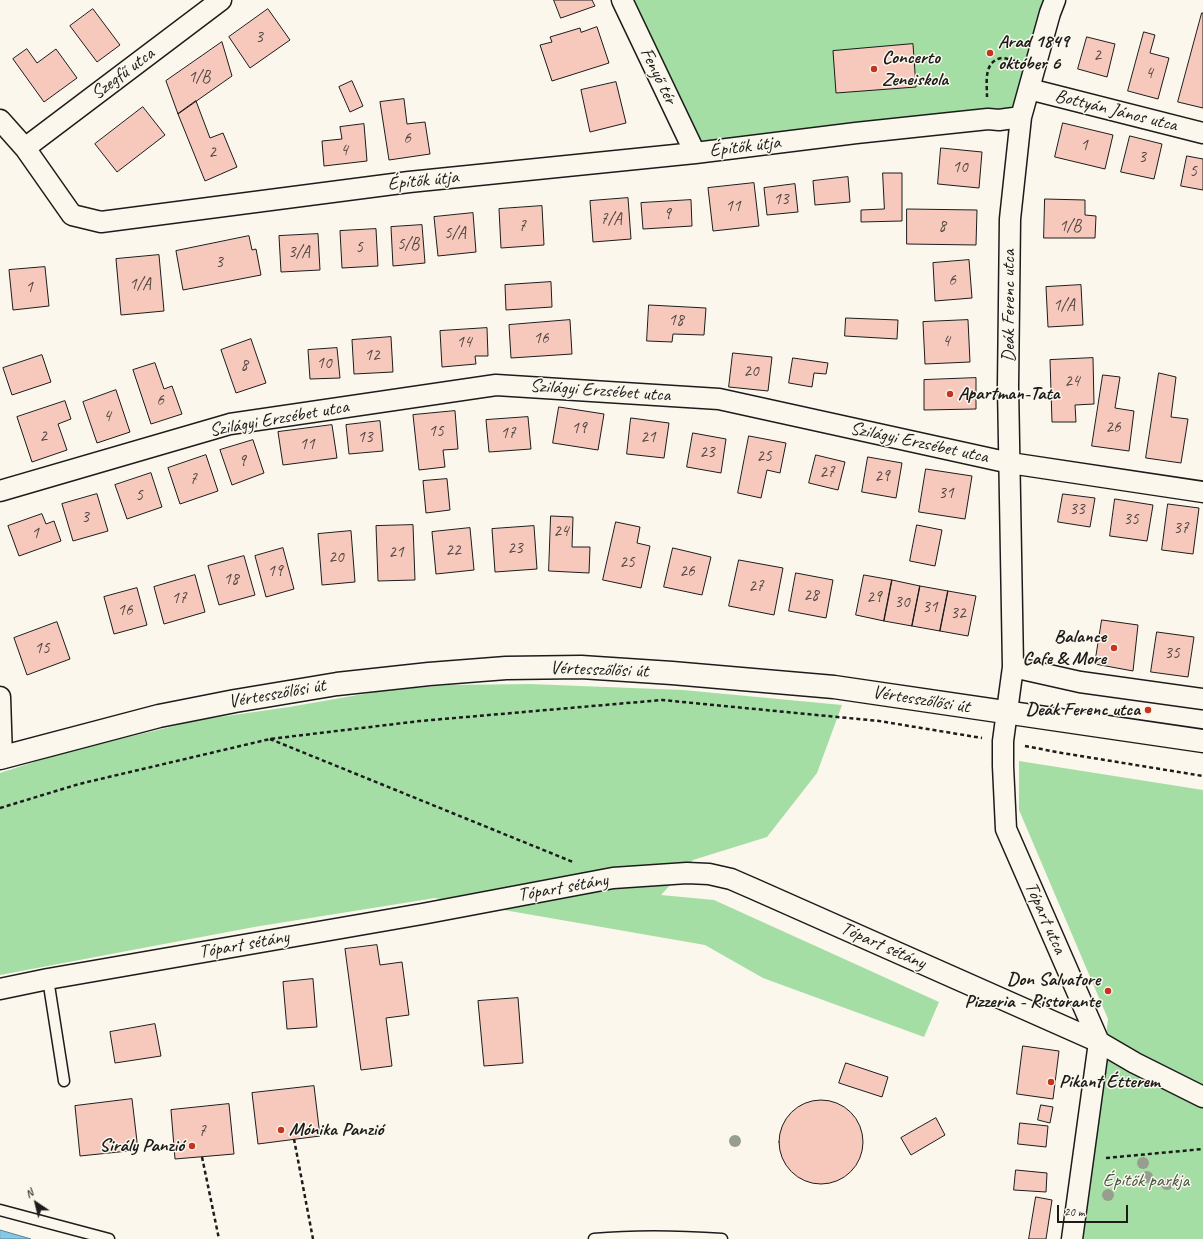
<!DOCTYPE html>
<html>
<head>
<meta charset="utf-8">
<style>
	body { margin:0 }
	#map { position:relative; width:1203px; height:1239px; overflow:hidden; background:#fbf7ec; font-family:Caveat,sans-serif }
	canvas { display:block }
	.north { position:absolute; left:16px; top:1183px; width:40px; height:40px; -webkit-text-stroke:3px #fbf7ec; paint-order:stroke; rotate:325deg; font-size:11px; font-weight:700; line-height:16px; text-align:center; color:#1c1c1c }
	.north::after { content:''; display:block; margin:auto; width:14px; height:18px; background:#1c1c1c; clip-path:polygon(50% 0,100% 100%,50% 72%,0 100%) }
	.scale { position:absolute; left:1057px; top:1205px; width:71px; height:18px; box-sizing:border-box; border:2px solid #1c1c1c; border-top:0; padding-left:5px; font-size:12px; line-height:14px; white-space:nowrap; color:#1c1c1c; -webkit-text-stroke:3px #fbf7ec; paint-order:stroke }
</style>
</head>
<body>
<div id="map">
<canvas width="1203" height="1239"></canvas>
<div class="north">N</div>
<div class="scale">20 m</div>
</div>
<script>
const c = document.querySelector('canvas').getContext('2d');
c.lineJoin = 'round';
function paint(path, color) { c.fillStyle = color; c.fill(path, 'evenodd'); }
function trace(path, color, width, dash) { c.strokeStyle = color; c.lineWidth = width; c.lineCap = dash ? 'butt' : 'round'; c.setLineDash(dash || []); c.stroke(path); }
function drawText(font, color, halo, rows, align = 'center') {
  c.font = font + ' Caveat,sans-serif'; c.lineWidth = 3; c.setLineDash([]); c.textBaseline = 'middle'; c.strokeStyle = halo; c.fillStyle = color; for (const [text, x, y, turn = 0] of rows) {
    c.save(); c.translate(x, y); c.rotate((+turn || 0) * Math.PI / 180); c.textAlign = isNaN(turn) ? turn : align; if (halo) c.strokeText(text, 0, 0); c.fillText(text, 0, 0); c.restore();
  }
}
const green = new Path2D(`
	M622,0H1055L1021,117L695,153Z
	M530,684L683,690L842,705L817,773L767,837L693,860L661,895L714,900L939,1002L924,1037L763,978L705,945L435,898L254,927L0,975V773L62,753L199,720L289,707L381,691L449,685Z
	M1019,761L1203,790V1239H1083L1108,1019L1019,810Z`);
const water = new Path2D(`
	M0,1230L31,1239H0Z`);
const building = new Path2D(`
	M554,0H592L595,6L561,18Z
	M93,9L120,45L97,62L70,26Z
	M268,9L290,40L250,68L229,37Z
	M1202,13H1203V108L1178,102Z
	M597,27L609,63L552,81L540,45L552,42L550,37L580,28L581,32Z
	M1144,32L1155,35L1150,53L1169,58L1158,99L1128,91Z
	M1087,37L1115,44L1107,77L1078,69Z
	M222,42L232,76L178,114L166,81Z
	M913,44L916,87L836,93L833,51Z
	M27,49L37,63L56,49L77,78L44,102L13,59Z
	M352,81L363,106L350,112L339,87Z
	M616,82L626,123L590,132L581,90Z
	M404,99L407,124L425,122L430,154L389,160L380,102Z
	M196,101L210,138L223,133L237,167L205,181L178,114Z
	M143,107L165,135L117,172L95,144Z
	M1063,123L1113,135L1105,169L1055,157Z
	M364,124L367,161L324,166L322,141L342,139L340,127Z
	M1130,136L1162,144L1154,179L1121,172Z
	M941,148L982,152L979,188L938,184Z
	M1187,156L1203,159V190L1181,186Z
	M883,173H902V221L861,222V210L884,209Z
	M848,177L850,202L815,205L813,181Z
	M754,183L759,226L713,231L708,188Z
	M795,184L798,212L767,215L764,188Z
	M628,198L631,239L593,242L590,201Z
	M1045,199L1085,200V215L1096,216L1095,238H1044Z
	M691,200L692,226L643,229L641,203Z
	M542,206L544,245L501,248L499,209Z
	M907,209L977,210L976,245L907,244Z
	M473,213L476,252L438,256L434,217Z
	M422,225L425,263L393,266L391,227Z
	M376,229L378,266L342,268L340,231Z
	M318,234L320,270L281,272L279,236Z
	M249,236L252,250L256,249L261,275L183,290L176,251Z
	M159,255L164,311L121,315L116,259Z
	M969,260L972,298L935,301L933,263Z
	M45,267L49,306L13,310L9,270Z
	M551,282L552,307L506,310L505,285Z
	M1081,285L1083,325L1048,327L1046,287Z
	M649,305L706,308L704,335L673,334L672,342L647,341Z
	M846,318L898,320L897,339L845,336Z
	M570,320L572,354L511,358L509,325Z
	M968,320L970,362L925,364L923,322Z
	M487,328L488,356H475L476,364L442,367L440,331Z
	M391,337L393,372L354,374L352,340Z
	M251,339L266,383L236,393L221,350Z
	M337,348L340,378L310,379L308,350Z
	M733,353L772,357L768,391L729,387Z
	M42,355L51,382L12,395L3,368Z
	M793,358L828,363L826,374L814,373L812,387L789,383Z
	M1093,358L1094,404L1075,405L1076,422H1052L1050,360Z
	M155,363L164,389L172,386L182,414L151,424L133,370Z
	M1159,373L1176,377L1171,417L1188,419L1181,463L1146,458Z
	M1103,375L1120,377L1115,408L1134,411L1129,451L1092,446Z
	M976,378V409L924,410V380Z
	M116,390L130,432L97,443L83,402Z
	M65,401L71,419L58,424L67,450L32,462L17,417Z
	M559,407L604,414L598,450L553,443Z
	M455,411L458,449L443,450L445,467L419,470L413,415Z
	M528,417L531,449L489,452L486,420Z
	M631,418L669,423L664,458L627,454Z
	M380,421L383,451L349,454L346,425Z
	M332,425L337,458L283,465L278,432Z
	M693,433L726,439L721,473L687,467Z
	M749,436L786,443L780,473L767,470L761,498L738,493Z
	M253,440L264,473L232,485L220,450Z
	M206,455L218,491L180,504L168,468Z
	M816,455L845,462L838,490L809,483Z
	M868,457L902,463L896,498L862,492Z
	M926,469L972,476L965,519L919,512Z
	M151,473L162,507L127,519L115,485Z
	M447,479L450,510L426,513L423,481Z
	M97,494L108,531L73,541L62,504Z
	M1063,494L1095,498L1090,527L1058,522Z
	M1115,499L1153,505L1147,541L1110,536Z
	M1168,504L1199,508L1193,554L1162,550Z
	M42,514L46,524L54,521L61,541L19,556L8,526Z
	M551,516L573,517L572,547H590L589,573L549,571Z
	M616,522L640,527L637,543L650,546L641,588L603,580Z
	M413,525L415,580L378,581L376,526Z
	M917,525L942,530L935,566L910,561Z
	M534,526L537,569L495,572L492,529Z
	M470,528L474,570L436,574L432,532Z
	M351,531L355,582L322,585L318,534Z
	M283,548L294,589L266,597L255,556Z
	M673,548L711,557L702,595L664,587Z
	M244,556L255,595L219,605L208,566Z
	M739,560L783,568L774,615L729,606Z
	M796,573L833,580L826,618L789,611Z
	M195,575L205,612L164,624L154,587Z
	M864,575L892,580L884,621L856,615Z
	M892,580L920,586L912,626L884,621Z
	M920,586L948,591L940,631L912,626Z
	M137,588L147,625L114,634L104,597Z
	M948,591L976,596L968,636L940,631Z
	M1102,620L1138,625L1133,671L1095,664Z
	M57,622L70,659L27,675L14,638Z
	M1157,632L1194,637L1188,677L1151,672Z
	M377,945L380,965L402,962L409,1015L386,1018L392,1066L361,1070L345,949Z
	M313,979L317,1027L287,1029L283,982Z
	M518,998L523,1063L484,1066L478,1001Z
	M155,1024L161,1056L115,1063L110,1032Z
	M1023,1046L1059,1051L1053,1099L1017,1094Z
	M846,1063L888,1077L882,1097L839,1083Z
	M314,1086L320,1136L258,1144L252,1093Z
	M132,1099L138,1150L80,1156L75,1106Z
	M779 1142a42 42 0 1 1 84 0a42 42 0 1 1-84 0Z
	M229,1104L234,1154L175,1159L171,1110Z
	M1041,1105L1053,1107L1050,1123L1038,1120Z
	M936,1118L945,1135L911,1155L901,1138Z
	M1020,1123L1048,1126L1046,1147L1018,1144Z
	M1016,1170L1047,1173L1046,1192L1014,1190Z
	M1036,1197L1052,1200L1046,1239H1029Z`);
const path = new Path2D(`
	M987,97C987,83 983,61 1002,58C1006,58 1011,60 1015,61
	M270,739L573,862
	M1025,746L1062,753L1203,776
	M0,808L79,784L270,739L420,721L662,700L879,721L982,738
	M294,1139L313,1239
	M202,1157L219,1239
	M1106,1158L1203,1149`);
const lane = new Path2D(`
	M48,979L64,1081
	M0,1210L109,1239
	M594,1239C637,1235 679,1236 722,1239`);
const street = new Path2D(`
	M622,0L695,153
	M1055,0L1050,13L1021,117L1010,219L1008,386L1013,667L1003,741V766L1006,829L1099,1042L1072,1239
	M1029,89L1203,133
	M0,120L25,148L72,215L101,222L409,182L695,153L856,133L988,119L999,120L1021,117
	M25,148L221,0
	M0,491L230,424L496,385L719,399L1010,463L1203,492
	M1013,667L1080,682L1203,699
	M0,697L2,758
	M0,989L48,979L422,914L613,878L687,873L709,874L731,879L754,889L1099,1042L1135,1063L1203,1097`);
const primary = new Path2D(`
	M0,758L159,716L235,701L337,684L429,674L506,668L581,667L672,673L834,687L1203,741`);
const trees = [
	[735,1141],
	[1143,1163],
	[1147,1177],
	[1167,1184],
	[1108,1195]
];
const markers = [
	[990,53,4,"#c8321e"],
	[874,69,4,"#c8321e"],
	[950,394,4,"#c8321e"],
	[1114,648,4,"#c8321e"],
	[1148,710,4,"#c8321e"],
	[1108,991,4,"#c8321e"],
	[1051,1082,4,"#c8321e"],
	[281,1130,4,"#c8321e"],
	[192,1146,4,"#c8321e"]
];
const numberNames = [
	["3",259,38],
	["2",1097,56],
	["4",1149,74],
	["1/B",199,78],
	["6",407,139],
	["1",1084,146],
	["4",344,151],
	["2",212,153],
	["3",1142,158],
	["10",960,168],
	["5",1193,172],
	["13",781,200],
	["11",733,207],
	["9",667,215],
	["7/A",611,220],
	["7",522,227],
	["8",942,227],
	["1/B",1070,227],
	["5/A",455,234],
	["5/B",408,245],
	["5",359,248],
	["3/A",299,253],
	["3",219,263],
	["6",952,281],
	["1/A",140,285],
	["1",29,288],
	["1/A",1064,306],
	["18",676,321],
	["16",541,339],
	["4",946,342],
	["14",464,343],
	["12",372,356],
	["10",324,364],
	["8",244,366],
	["20",751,372],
	["24",1072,382],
	["6",160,401],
	["4",107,417],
	["26",1113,428],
	["19",579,429],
	["15",436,432],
	["17",508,434],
	["2",43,437],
	["13",365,438],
	["21",648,438],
	["11",307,445],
	["23",707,453],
	["25",764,457],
	["9",242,462],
	["27",827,473],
	["29",882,477],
	["7",193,480],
	["31",946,494],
	["5",139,496],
	["33",1077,510],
	["3",85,518],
	["35",1131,520],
	["37",1181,529],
	["24",561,532],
	["1",35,534],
	["23",515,549],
	["22",453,551],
	["21",396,553],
	["20",336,558],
	["25",627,563],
	["19",275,572],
	["26",687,572],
	["18",231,580],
	["27",756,587],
	["28",811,596],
	["29",874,598],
	["17",179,599],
	["30",902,603],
	["31",930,608],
	["16",125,611],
	["32",958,614],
	["15",42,649],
	["35",1172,654],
	["7",202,1132]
];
const poiNames = [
	["Arad 1849",998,42],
	["október 6",998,64],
	["Concerto",882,58],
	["Zeneiskola",882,80],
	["Apartman-Tata",958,394],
	["Balance",1106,637,"right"],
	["Cafe & More",1106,659,"right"],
	["Deák Ferenc utca",1140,710,"right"],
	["Don Salvatore",1100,980,"right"],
	["Pizzeria - Ristorante",1100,1002,"right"],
	["Pikant Étterem",1059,1082],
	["Mónika Panzió",289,1130],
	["Sirály Panzió",184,1146,"right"]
];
const streetNames = [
	["Szegfű utca",123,74,-37],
	["Fenyő tér",658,76,64],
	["Bottyán János utca",1116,111,14],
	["Építők útja",745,147,-7],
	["Építők útja",423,181,-6],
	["Deák Ferenc utca",1009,306,-90],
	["Szilágyi Erzsébet utca",600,391,4],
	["Szilágyi Erzsébet utca",279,419,-10],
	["Szilágyi Erzsébet utca",919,443,12],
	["Vértesszőlősi út",599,670,2],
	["Vértesszőlősi út",277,694,-10],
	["Vértesszőlősi út",921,700,9],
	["Tópart sétány",563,888,-10],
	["Tópart utca",1045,918,66],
	["Tópart sétány",244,945,-10],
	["Tópart sétány",883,946,24]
];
const parkNames = [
	["Építők parkja",1146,1181]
];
paint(green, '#a4dea4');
paint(water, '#85c7e6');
trace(water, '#5b8395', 1);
paint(building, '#f7c9bc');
trace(building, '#1c1c1c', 1);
trace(lane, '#1c1c1c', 13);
trace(street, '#1c1c1c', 23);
trace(primary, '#1c1c1c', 25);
trace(path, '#1c1c1c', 2.5, [4, 3]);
trace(lane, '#fbf7ec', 10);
trace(street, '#fbf7ec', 20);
trace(primary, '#fbf7ec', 22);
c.fillStyle = '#979e90';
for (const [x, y] of trees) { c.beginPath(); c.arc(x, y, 6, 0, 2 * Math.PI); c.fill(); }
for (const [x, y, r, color] of markers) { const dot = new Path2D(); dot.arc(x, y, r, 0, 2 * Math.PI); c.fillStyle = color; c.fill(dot); trace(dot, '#fbf7ec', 1.5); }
drawText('17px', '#534744', null, numberNames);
drawText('bold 19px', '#1c1c1c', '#fbf7ec', poiNames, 'left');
drawText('19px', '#1c1c1c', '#fbf7ec', streetNames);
drawText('19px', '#455645', '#fbf7ec', parkNames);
</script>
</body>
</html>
